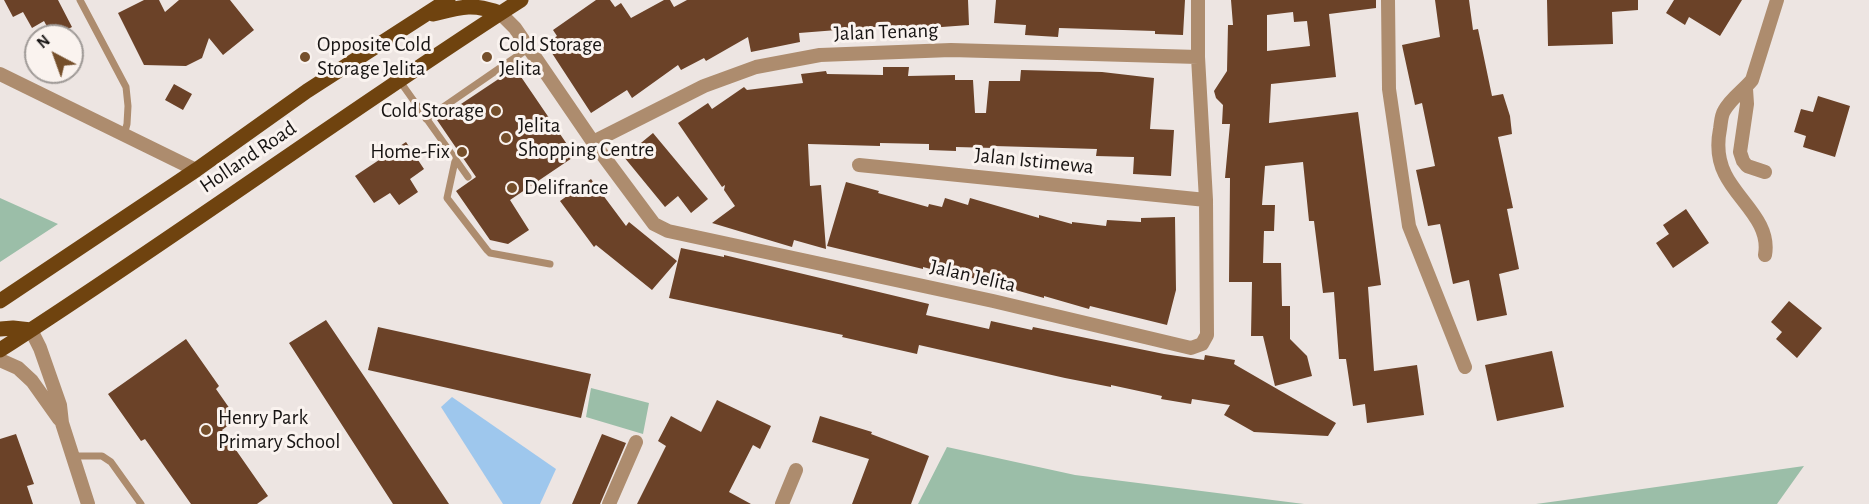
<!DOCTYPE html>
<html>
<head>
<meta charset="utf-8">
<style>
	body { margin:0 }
	#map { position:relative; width:1869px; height:504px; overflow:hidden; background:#ede5e2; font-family:"Alegreya Sans",sans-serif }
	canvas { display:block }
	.north { position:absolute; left:24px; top:24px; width:60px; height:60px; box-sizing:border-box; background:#faf3ef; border:2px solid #9f9a97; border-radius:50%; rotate:319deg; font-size:16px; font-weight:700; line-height:24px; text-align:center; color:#171413 }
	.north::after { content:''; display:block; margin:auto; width:21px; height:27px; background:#754f2b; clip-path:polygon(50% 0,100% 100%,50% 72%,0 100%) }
</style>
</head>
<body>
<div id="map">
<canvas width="1869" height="504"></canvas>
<div class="north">N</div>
</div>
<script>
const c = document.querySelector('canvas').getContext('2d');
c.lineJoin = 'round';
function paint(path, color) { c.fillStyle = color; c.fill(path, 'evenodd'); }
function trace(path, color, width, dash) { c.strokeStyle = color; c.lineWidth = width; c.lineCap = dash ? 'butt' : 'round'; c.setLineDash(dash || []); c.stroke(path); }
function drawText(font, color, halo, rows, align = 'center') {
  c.font = font + ' "Alegreya Sans",sans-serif'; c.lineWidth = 6; c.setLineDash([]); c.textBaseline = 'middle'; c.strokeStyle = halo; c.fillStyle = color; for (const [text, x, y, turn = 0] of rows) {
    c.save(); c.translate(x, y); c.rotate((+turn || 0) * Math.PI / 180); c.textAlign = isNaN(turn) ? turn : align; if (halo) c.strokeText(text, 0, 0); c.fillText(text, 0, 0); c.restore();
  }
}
const green = new Path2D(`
	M0,198L58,224L0,262Z
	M591,388L649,403L643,434L586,417Z
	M947,447L1075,475L1304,504H918Z
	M1804,466L1777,504H1536L1565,500Z`);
const water = new Path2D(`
	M452,397L556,469L540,504H503L441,407Z`);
const building = new Path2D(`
	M4,0H58L72,27L54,36H52L44,21L32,28L23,12L13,17Z
	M144,0H159L165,12L179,0H230L254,30L223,55L209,38L202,58L186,66L144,65L118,13Z
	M596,0H610L615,7L621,3L631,18L664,0H670L674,7L687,0H968L969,25L901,30V25L799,33L800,42L751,52L748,37L706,61L704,58L681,70L678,65L632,98L627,90L591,113L546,44L557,36L553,30Z
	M996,0H1185L1183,35L1155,34V31L1059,28L1058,37L1025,35L1026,25L994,23Z
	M1231,0H1376V8L1329,14L1336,77L1271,84L1269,123L1358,112L1381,285L1368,287L1374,371L1417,365L1424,415L1367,423L1365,404L1353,406L1346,359H1339L1334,292L1323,293L1314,221H1309L1303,162L1265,166L1262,205H1275L1274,231H1264L1263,263H1281L1282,306H1290V339L1307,356L1312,376L1275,386L1263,336H1251L1252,282H1229L1230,178H1225L1230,124H1222L1223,105L1216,98L1214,91L1227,71L1228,25H1233ZM1293,12L1294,22L1307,21L1310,46L1267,51V15Z
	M1435,0H1469L1473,30L1478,29L1492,96L1503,94L1510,116L1512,134L1498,137L1513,208L1507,209L1519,269L1499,274L1507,315L1477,321L1469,280L1453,284L1440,224L1428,226L1416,170L1435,166L1422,103L1415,105L1402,45L1440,37Z
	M1547,0H1638V10L1612,12L1613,44L1548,46Z
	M1674,0H1742L1720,36L1689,17L1685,25L1666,13Z
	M883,67H909L908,76L955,75V80H973L975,113H986L989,81H1020L1021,70L1102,72L1154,78L1150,129L1174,130L1171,176L1133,174L1134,157L1096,156L1097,149L994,146V148L956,147V151L929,150V144L880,143V146L808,144L810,186L821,185L826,249L794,240L792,247L712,223L735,206L724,190L725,185L722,187L678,123L708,103L712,109L744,87L747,90L803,83L801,74L826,71L827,74L883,75Z
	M515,68L575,156L510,200L529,230L508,244L490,240L456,191L476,177L437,120Z
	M174,84L192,94L183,110L165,100Z
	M1818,96L1850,106L1835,157L1803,147L1806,136L1794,132L1801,109L1813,112Z
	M653,133L708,199L691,213L678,196L665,207L624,157Z
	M406,142L424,169L410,179L418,192L399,205L390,193L374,203L355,176Z
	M591,179L626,226L629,222L677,261L652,290L596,245L594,247L560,201Z
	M846,182L879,191L878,193L928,207L929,204L942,207L945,198L968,205L970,198L1039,218V215L1072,224V222L1106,226L1107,220L1141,222V218L1175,217L1176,290L1167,325L1090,306L1089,309L1044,296V298L947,271L946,273L923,267V269L827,246Z
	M1686,209L1709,243L1673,268L1656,243L1669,234L1663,225Z
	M681,248L724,257V255L929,304L926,315L989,329L991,321L1032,330L1033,327L1164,354L1204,360L1205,355L1235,360L1234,364L1336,423L1328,436L1254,432L1224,415L1230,405L1192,399L1191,404L1161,399L1162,396L1111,385V387L1065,378L919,345L917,354L842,337L843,335L669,298Z
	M1789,301L1822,328L1797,358L1776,339L1782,332L1771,322Z
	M326,320L374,391L449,504H393L289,343Z
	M378,327L591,374L581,418L368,370Z
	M186,339L219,386L216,389L237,419L222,430L268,496L257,504H191L145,439L141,441L108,394Z
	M1552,351L1564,407L1497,421L1485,365Z
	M717,400L771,426L760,449L753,445L729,492L751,504H637L666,446L658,441L671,416L701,432Z
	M820,416L872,432L871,434L929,456L911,504H852L869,459L812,442Z
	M16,434L34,484L27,486L33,504H0V439Z
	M602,434L626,443L600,504H572Z`);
const service = new Path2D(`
	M80,0L126,87L128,106L127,124L124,135
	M399,80L468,177
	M426,119L529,48
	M455,161L447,198L487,250L490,253L550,264
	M73,456H102L111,462L141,504`);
const minor = new Path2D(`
	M1388,0L1389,89L1409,226L1465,367
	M500,13L515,28L593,142L654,224L668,231L993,301L1191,348L1202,344L1207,335L1206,200L1198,57V0
	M0,74L196,170
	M1746,89L1747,104L1740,152L1743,161L1747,166L1765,172
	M593,142L704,86L756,67L820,55L951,50L1198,57
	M859,165L1206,200
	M1765,255C1771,222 1738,201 1725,174C1718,160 1717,144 1720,129C1721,123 1721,116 1724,111C1731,98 1743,91 1752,80L1777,0
	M31,330L40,348L60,405L62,423L88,504
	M0,360L18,368L32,381L59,419
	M609,504L636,442
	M782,504L796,470`);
const primary = new Path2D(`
	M433,14C461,7 472,3 500,13
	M0,301L196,170L307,91L448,0
	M0,329L13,328L31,330
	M0,350C176,237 345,113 521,0`);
const markers = [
	[305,57,6,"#754f2b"],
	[487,57,6,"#754f2b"],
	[496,111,6,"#754f2b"],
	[506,138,6,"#754f2b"],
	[462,152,6,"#754f2b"],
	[512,188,6,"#754f2b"],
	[206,430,6,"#754f2b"]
];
const streetNames = [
	["Jalan Tenang",886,32,-2],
	["Holland Road",248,157,-34],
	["Jalan Istimewa",1034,161,6],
	["Jalan Jelita",973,276,13]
];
const poiNames = [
	["Opposite Cold",317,45],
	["Storage Jelita",317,69],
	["Cold Storage",499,45],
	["Jelita",499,69],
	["Cold Storage",484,111,"right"],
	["Jelita",518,126],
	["Shopping Centre",518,150],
	["Home-Fix",450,152,"right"],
	["Delifrance",524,188],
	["Henry Park",218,418],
	["Primary School",218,442]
];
paint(green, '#9bbea8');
paint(water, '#9ec7ed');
paint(building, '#6b4228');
trace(service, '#ad8c6e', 7);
trace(minor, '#ad8c6e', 14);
trace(primary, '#6f430f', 15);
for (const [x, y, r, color] of markers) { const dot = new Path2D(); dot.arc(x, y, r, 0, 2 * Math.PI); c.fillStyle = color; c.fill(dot); trace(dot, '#faf3ef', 2); }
drawText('21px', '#171413', '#faf3ef', streetNames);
drawText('21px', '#171413', '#faf3ef', poiNames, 'left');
</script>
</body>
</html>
